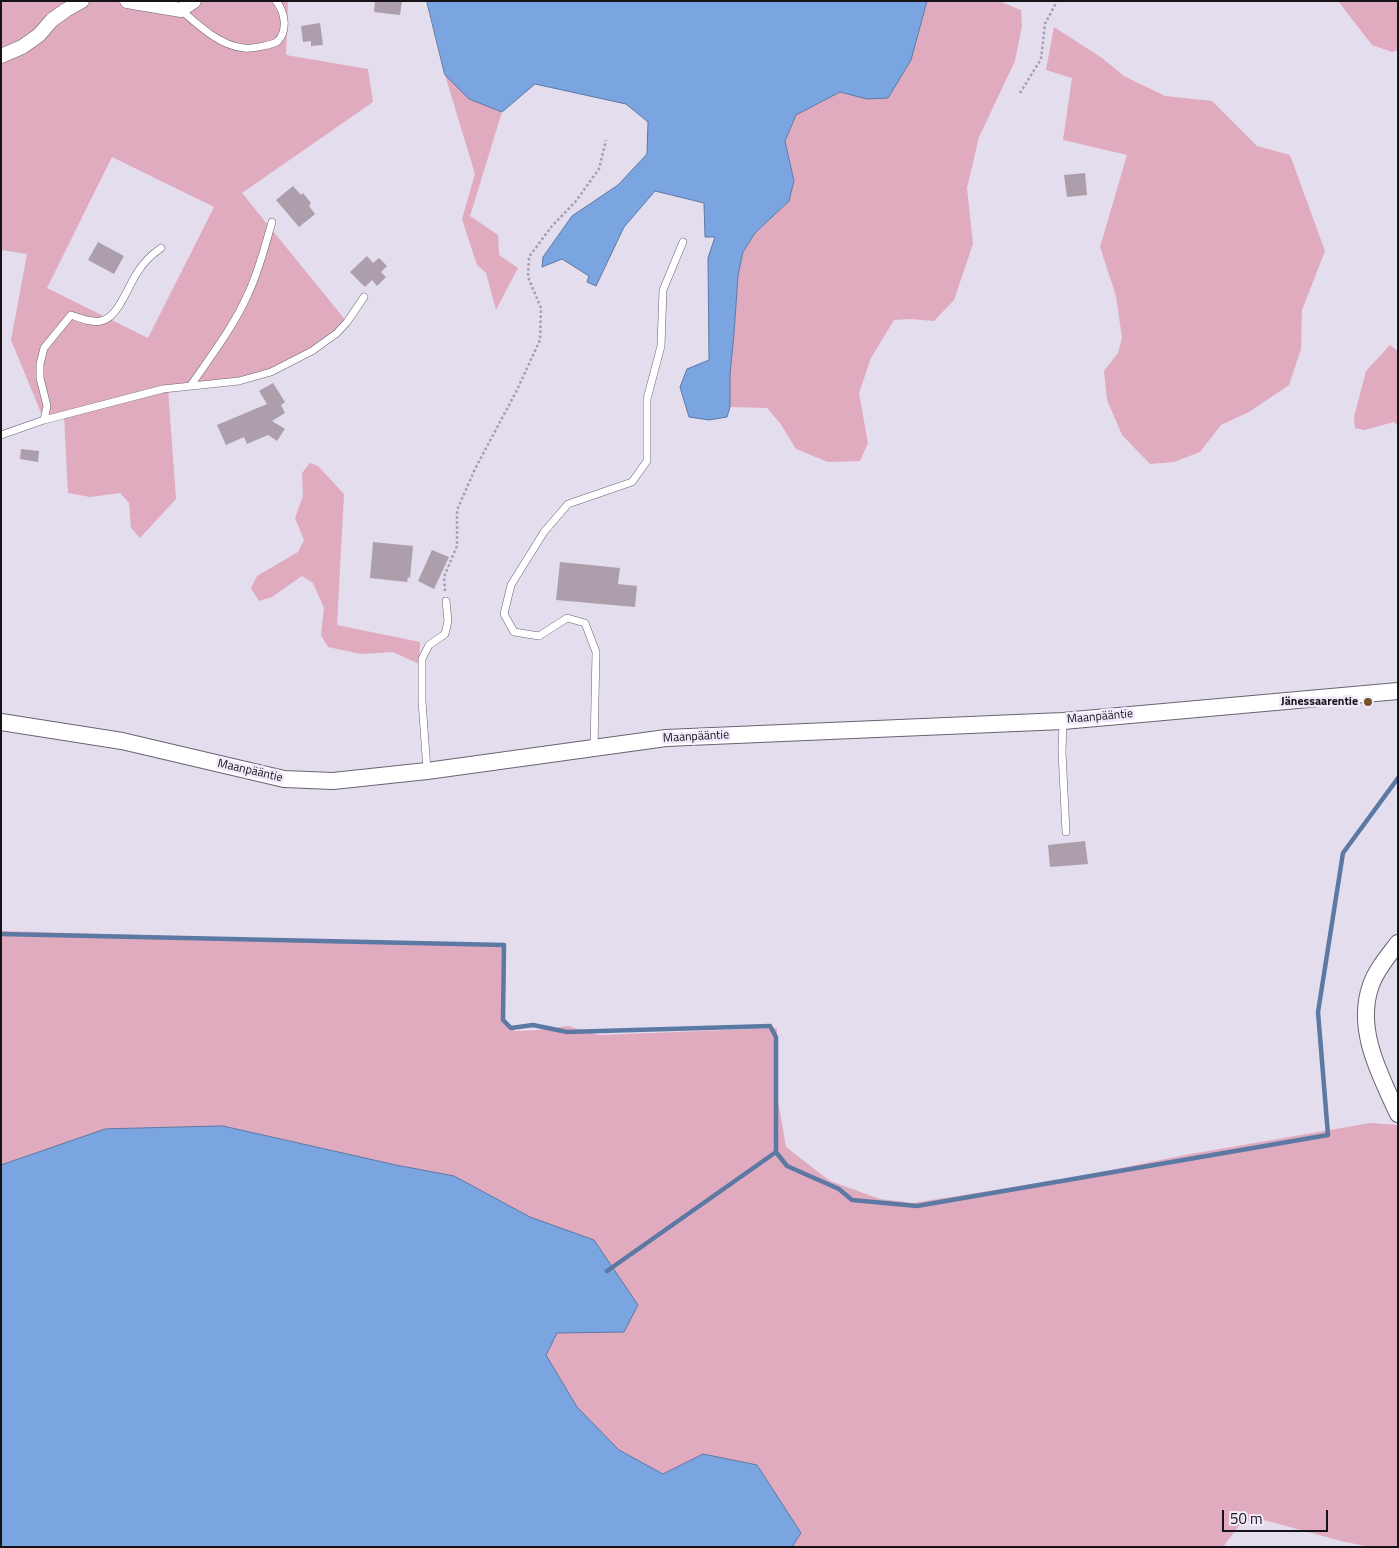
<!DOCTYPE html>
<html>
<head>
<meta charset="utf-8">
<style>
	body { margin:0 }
	#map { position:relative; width:1399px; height:1548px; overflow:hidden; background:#e4ddee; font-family:"Titillium Web",sans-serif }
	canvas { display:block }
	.frame { position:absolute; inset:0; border:2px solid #151218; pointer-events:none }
	.scale { position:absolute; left:1222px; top:1510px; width:106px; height:22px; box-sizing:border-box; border:2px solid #151218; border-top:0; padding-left:6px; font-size:15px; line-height:18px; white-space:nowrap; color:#151218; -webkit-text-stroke:4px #f2eafb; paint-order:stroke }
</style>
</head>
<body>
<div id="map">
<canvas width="1399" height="1548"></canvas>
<div class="frame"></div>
<div class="scale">50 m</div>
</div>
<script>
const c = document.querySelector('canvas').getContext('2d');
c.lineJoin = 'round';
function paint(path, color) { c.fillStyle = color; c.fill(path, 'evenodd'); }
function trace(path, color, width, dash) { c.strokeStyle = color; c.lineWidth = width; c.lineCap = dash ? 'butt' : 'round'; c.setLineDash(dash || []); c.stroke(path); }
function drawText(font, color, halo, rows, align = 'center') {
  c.font = font + ' "Titillium Web",sans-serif'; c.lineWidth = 5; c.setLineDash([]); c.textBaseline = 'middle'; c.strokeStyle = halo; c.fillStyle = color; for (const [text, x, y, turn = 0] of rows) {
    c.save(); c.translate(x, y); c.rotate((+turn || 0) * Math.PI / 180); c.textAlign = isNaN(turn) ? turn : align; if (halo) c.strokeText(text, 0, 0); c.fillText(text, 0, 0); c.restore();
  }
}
const green = new Path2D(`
	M1,1H288L286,55L368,69L373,102L242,193L347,322L337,333L271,372L239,381L168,389L176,499L140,538L131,528L129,503L120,493L90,497L68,493L64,415L44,420L11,340L27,254L1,250ZM112,157L214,207L148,338L47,288Z
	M927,1H999L1021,10L1022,26L1015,61L979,137L967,188L973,244L954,300L934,321L910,319L894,320L871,358L859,393L868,443L860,461L828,462L796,449L780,423L767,408L730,407V374L734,334L738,276L743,252L755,233L789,201L794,181L785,141L796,115L840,92L867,99L911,60Z
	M1338,1H1398V50L1392,52L1372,45Z
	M1054,27L1102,58L1124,76L1165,96L1212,101L1257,146L1290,155L1325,251L1302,310L1301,349L1289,385L1249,412L1221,425L1200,452L1174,462L1150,464L1122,435L1107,400L1104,371L1118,353L1122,338L1116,296L1100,247L1127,155L1063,140L1072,78L1046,70Z
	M445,75L469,99L502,112L470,216L498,235L499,255L518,268L496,310L486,273L477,265L462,219L475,174Z
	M1390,345L1398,351V426L1394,422L1364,430L1355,428L1354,417L1366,371Z
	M310,463L318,466L344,494L337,625L420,642L419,664L393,652L361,654L328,647L321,635L324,608L313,583L302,576L272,597L259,601L251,588L257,576L298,552L304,540L295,518L303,496L302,473Z
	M1,931L504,945L503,1020L515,1031L538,1030L568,1026L599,1035L777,1028V1095L786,1147L830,1181L880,1199L913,1203L1076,1177L1185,1155L1370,1123L1398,1125V1547H1370L1341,1541L1260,1519L1242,1522L1223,1547H757L688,1505L1,1277Z`);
const water = new Path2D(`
	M427,1H927L911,60L888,98L867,99L840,92L796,115L785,141L794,181L789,201L755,233L743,252L738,276L734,334L730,374V407L727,417L709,420L689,417L680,387L687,369L709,360L708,258L715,237H705L704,203L655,191L624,227L596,286L587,282L589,276L562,259L542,267L543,257L572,216L618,185L647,154L648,122L626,104L535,84L502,112L469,99L445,75Z
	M223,1126L396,1165L454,1176L530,1217L594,1240L638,1305L624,1332L557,1333L546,1355L577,1407L619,1450L663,1474L703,1454L757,1465L801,1533L792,1547H1V1165L105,1129Z`);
const stream = new Path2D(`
	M1,934L504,945L503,1020L511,1028L533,1025L567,1032L770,1026L776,1037V1152L787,1166L839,1189L852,1200L917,1206L1328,1135L1318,1012L1343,853L1398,778
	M607,1271L776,1152`);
const building = new Path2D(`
	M375,1H402L400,15L374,12Z
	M320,23L323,45L311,46V41L303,42L301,26Z
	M1085,173L1087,195L1067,197L1064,175Z
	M293,186L301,195L303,193L311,203L309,206L315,214L299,227L276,200Z
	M98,242L124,256L114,274L88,260Z
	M367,256L373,263L379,258L387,266L381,272L386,277L377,286L372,280L365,287L350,272Z
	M273,383L285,402L281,405L285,413L272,421L285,429L277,441L268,435L247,444L244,437L226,445L217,425L267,404L259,391Z
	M21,449L39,451L38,462L20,459Z
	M373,542L413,546L410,578L408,577L407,582L370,578Z
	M432,550L449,557L434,589L418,581Z
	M560,562L620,568L618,584L637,586L635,607L556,600Z
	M1085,841L1088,864L1050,867L1048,845Z`);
const path = new Path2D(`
	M1020,93L1041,59L1045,24L1057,1
	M445,591L444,577L457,546V510L475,469L517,390L540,340L541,308L528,277L529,257L552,226L576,201L599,169L606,140`);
const service = new Path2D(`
	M181,10C198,25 220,46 244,48C251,49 273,45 278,41C288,30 285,12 276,1
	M191,385C211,356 234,326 248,294C259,271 265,246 272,222
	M44,420L47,406L40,378V364L44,348L71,315C80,318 91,323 101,321C118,318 128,286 137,273C143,263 151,255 161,248
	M1,435L44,420L163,389L239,381L271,372L312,351L337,333L347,322L364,297
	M1063,721L1062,752L1066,832
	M594,748L596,652L585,623L567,618L539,636L514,632L504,614L511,585L544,532L568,504L632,482L647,461V399L661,346L663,290L683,242
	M427,770L422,701V659L429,645L445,634L448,621L446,601`);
const minor = new Path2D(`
	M127,1L181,10L194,1
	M1,56L22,47L39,35L52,20L66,10L82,1`);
const tertiary = new Path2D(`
	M1,722L122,741L284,779L333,781L427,771L666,738L1063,721L1398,691
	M1398,943C1388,956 1376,970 1371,985C1355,1029 1380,1075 1398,1114`);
const markers = [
	[1368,702,5,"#77532c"]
];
const poiNames = [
	["Jänessaarentie",1358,702]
];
const streetNames = [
	["Maanpääntie",1100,717,-5],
	["Maanpääntie",696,737,-3],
	["Maanpääntie",250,771,13]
];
paint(green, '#e0abbf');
paint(water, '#7aa5e0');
trace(water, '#5c79a4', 1);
trace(stream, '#5c79a4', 4.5);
paint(building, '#ac9eaa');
trace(service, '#696372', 8);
trace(minor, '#696372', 15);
trace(tertiary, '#696372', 18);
trace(path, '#a49eac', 2.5, [2.5, 2.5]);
trace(service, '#fff', 7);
trace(minor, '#fff', 14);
trace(tertiary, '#fff', 16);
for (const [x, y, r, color] of markers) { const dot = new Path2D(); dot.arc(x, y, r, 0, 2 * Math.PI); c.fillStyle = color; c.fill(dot); trace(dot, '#f2eafb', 2); }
drawText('bold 12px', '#151218', '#f2eafb', poiNames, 'right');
drawText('12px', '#151218', '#f2eafb', streetNames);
</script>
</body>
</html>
